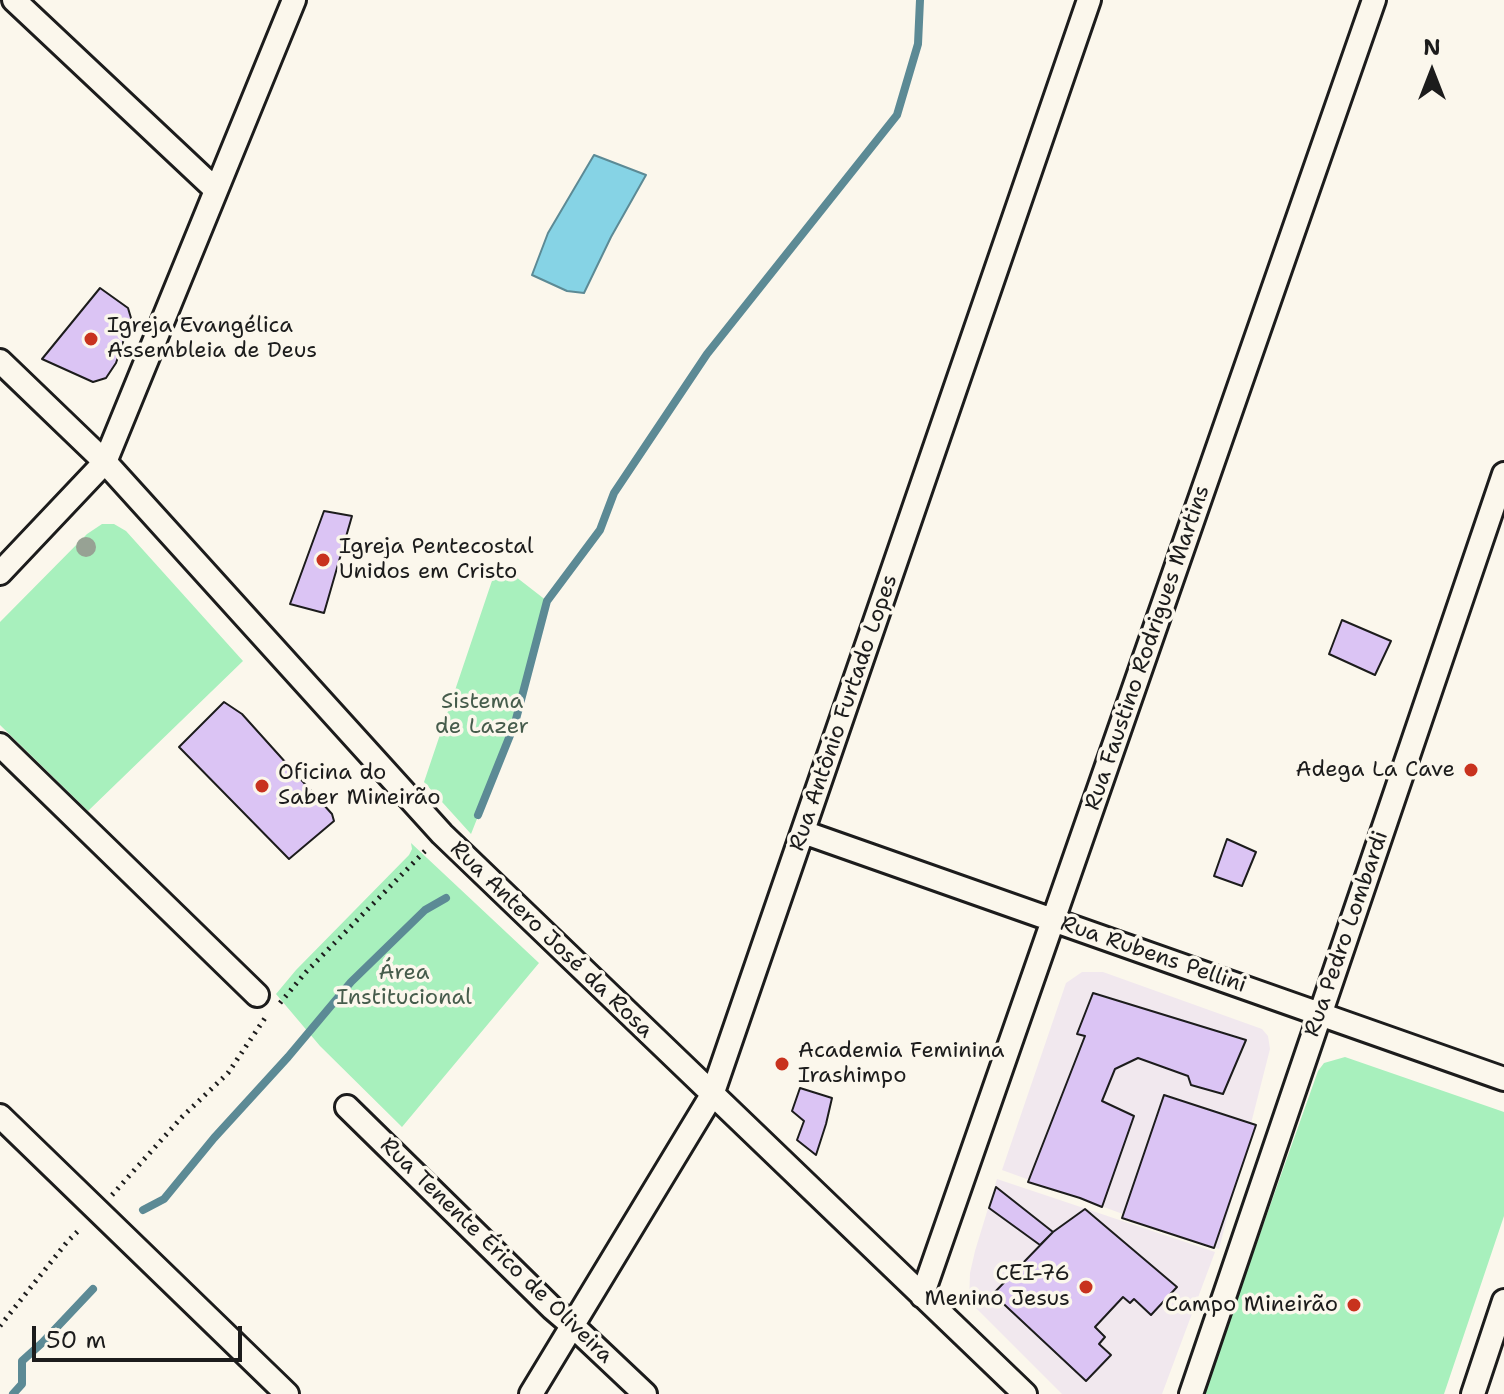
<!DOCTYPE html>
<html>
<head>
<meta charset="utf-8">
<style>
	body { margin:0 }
	#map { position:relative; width:1504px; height:1394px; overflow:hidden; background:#fbf7ec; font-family:"Shantell Sans",sans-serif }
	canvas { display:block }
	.north { position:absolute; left:1392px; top:32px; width:80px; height:80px; -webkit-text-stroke:6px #fbf7ec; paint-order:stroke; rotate:0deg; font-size:22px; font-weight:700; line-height:32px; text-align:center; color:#1c1c1c }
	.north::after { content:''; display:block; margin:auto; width:28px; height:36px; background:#1c1c1c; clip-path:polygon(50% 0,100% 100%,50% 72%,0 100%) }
	.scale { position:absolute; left:32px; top:1326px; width:210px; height:36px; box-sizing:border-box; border:4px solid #1c1c1c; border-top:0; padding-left:10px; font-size:24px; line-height:28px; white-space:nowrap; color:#1c1c1c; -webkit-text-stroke:6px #fbf7ec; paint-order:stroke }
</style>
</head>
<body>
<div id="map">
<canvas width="1504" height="1394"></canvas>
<div class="north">N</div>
<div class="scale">50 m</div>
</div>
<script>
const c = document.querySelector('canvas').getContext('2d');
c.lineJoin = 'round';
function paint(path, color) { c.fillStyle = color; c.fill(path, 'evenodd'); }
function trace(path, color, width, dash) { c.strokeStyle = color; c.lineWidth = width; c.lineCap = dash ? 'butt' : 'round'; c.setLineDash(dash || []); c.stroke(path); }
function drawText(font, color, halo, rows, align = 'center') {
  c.font = font + ' "Shantell Sans",sans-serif'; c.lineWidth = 7; c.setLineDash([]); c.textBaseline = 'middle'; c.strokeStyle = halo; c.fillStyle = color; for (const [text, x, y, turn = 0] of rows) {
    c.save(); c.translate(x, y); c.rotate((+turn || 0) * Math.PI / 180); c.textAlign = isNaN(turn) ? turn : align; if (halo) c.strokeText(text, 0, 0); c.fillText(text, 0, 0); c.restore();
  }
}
const built = new Path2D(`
	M1082,972H1103L1262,1029L1268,1036L1270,1049L1219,1249L1002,1170L1066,983Z
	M997,1179L1215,1252L1162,1394H1062L969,1301L970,1273L975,1251Z`);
const green = new Path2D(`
	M102,524H114L126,531L243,661L88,811L0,725V622L87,534Z
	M498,563L547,601L515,723L471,834L424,782Z
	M411,843L539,963L402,1127L320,1046L276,994L296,970L409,855L412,849Z
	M1345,1057L1504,1112V1216L1444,1394H1203L1318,1071L1324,1063Z`);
const water = new Path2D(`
	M594,155L646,175L611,237L584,293L567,291L532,275L548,233Z`);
const stream = new Path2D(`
	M478,815L515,723L547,601L600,530L614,493L707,354L897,115L918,44L920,0
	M143,1210L164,1199L214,1138L288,1057L351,982L425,910L446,898
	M13,1394L22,1384V1361L42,1343L93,1289`);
const building = new Path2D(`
	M100,288L128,308L131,318L116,363L106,378L93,382L42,359Z
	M324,511L352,516L324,613L290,604Z
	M1342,620L1391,641L1375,675L1329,654Z
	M224,702L242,714L332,814L334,821L289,859L179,747Z
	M1227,839L1256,852L1242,886L1214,876Z
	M1093,993L1246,1040L1223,1094L1191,1085L1188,1076L1138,1058L1115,1069L1102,1101L1134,1116L1102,1207L1080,1198L1028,1182L1085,1036L1077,1034Z
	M800,1088L832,1098L826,1124L816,1155L797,1140L804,1121L792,1111Z
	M1164,1095L1256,1125L1214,1248L1122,1218Z
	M996,1187L1053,1232L1040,1245L989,1208Z
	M1085,1209L1177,1287L1151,1315L1134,1299L1130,1303L1123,1297L1095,1327L1105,1337L1099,1344L1111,1355L1086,1381L993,1294L1053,1232Z`);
const path = new Path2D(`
	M280,1003L306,972L425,851
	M112,1195L182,1117L228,1073L265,1018
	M0,1326L67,1242L81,1228`);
const minor = new Path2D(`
	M14,0L216,190
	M0,361L105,462L442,834L1025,1394
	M0,573L105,462L294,0
	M0,745L257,995
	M803,832L1504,1079
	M347,1107L552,1308L573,1326L645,1394
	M0,1116L287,1394
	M922,1296L1374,0
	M531,1394L712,1095L1089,0
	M1191,1394L1504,474
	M1473,1394L1504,1301`);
const trees = [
	[86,547]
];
const markers = [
	[91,339,8,"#c8321e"],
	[323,560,8,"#c8321e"],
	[1471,770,8,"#c8321e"],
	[262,786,8,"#c8321e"],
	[782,1064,8,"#c8321e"],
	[1086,1287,8,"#c8321e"],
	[1354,1305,8,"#c8321e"]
];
const poiNames = [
	["Igreja Evangélica",107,326],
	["Assembleia de Deus",107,351],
	["Igreja Pentecostal",339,547],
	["Unidos em Cristo",339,572],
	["Adega La Cave",1455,770,"right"],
	["Oficina do",278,773],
	["Saber Mineirão",278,798],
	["Academia Feminina",798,1051],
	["Irashimpo",798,1076],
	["CEI-76",1070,1274,"right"],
	["Menino Jesus",1070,1299,"right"],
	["Campo Mineirão",1338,1305,"right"]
];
const streetNames = [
	["Rua Faustino Rodrigues Martins",1148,648,-71],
	["Rua Antônio Furtado Lopes",844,713,-71],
	["Rua Pedro Lombardi",1347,934,-71],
	["Rua Antero José da Rosa",551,940,44],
	["Rua Rubens Pellini",1153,955,19],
	["Rua Tenente Érico de Oliveira",496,1251,44]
];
const parkNames = [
	["Sistema",482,702],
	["de Lazer",482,727],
	["Área",404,973],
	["Institucional",404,998]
];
paint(built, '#f1e8ee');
paint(green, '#a8f0bd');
paint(water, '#86d3e5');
trace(water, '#5c8a95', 2);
trace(stream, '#5c8a95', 8);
paint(building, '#dbc4f4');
trace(building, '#1c1c1c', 2);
trace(minor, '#1c1c1c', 28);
trace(path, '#1c1c1c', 5, [2, 6]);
trace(minor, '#fbf7ec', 22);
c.fillStyle = '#97a294';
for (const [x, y] of trees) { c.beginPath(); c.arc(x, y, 10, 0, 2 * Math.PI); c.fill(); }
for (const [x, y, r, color] of markers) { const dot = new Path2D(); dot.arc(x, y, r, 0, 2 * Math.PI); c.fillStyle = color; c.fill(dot); trace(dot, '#fbf7ec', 3); }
drawText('22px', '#1c1c1c', '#fbf7ec', poiNames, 'left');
drawText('22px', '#1c1c1c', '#fbf7ec', streetNames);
drawText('22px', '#465c4c', '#fbf7ec', parkNames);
</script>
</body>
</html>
